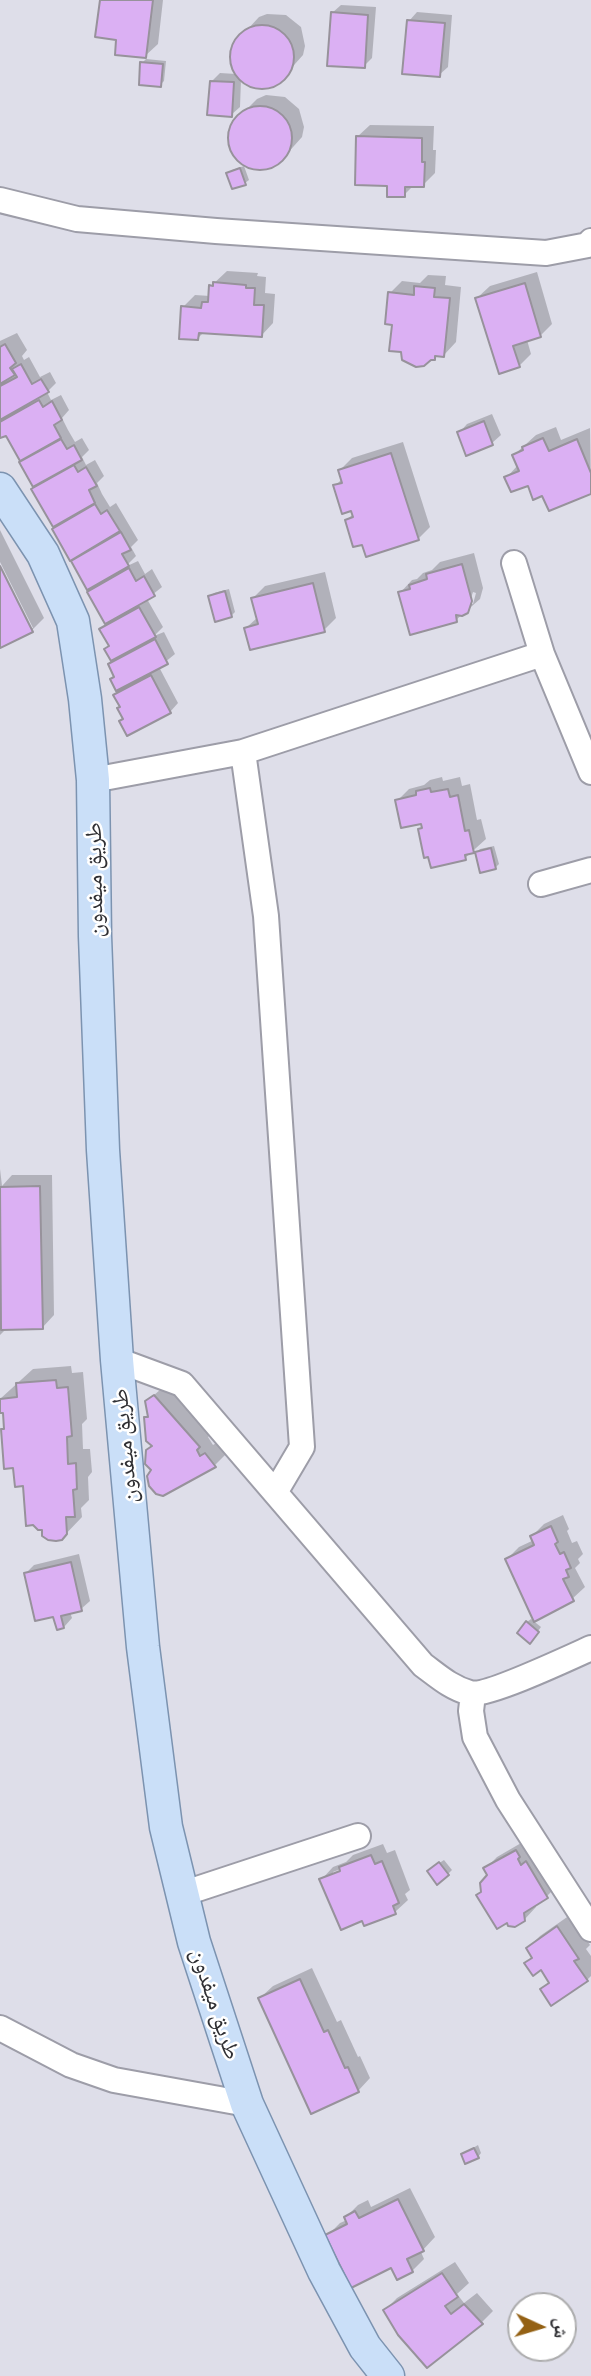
<!DOCTYPE html>
<html>
<head>
<meta charset="utf-8">
<style>
	body { margin:0 }
	#map { position:relative; width:591px; height:2376px; overflow:hidden; background:#dedee9; font-family:Cabin,"Noto Naskh Arabic",sans-serif }
	canvas { display:block }
	.north { position:absolute; left:507px; top:2292px; width:70px; height:70px; box-sizing:border-box; background:#fff; border:2px solid #acacad; border-radius:50%; rotate:94deg; font-size:19px; font-weight:700; line-height:28px; text-align:center; color:#2f2f33 }
	.north::after { content:''; display:block; margin:auto; width:24px; height:32px; background:#946114; clip-path:polygon(50% 0,100% 100%,50% 72%,0 100%) }
</style>
</head>
<body>
<div id="map">
<canvas width="591" height="2376"></canvas>
<div class="north">ش</div>
</div>
<script>
const c = document.querySelector('canvas').getContext('2d');
c.lineJoin = 'round';
function paint(path, color) { c.fillStyle = color; c.fill(path, 'evenodd'); }
function trace(path, color, width, dash) { c.strokeStyle = color; c.lineWidth = width; c.lineCap = dash ? 'butt' : 'round'; c.setLineDash(dash || []); c.stroke(path); }
function drawText(font, color, halo, rows, align = 'center') {
  c.font = font + ' Cabin,"Noto Naskh Arabic",sans-serif'; c.lineWidth = 5; c.setLineDash([]); c.textBaseline = 'middle'; c.strokeStyle = halo; c.fillStyle = color; for (const [text, x, y, turn = 0] of rows) {
    c.save(); c.translate(x, y); c.rotate((+turn || 0) * Math.PI / 180); c.textAlign = isNaN(turn) ? turn : align; if (halo) c.strokeText(text, 0, 0); c.fillText(text, 0, 0); c.restore();
  }
}
const shadow = new Path2D(`
	M102,0H163L158,44L145,56L118,38Z
	M341,5L376,7L372,58L364,66L332,13Z
	M417,12L452,15L448,67L439,75L409,21Z
	M267,14L286,15L301,27L305,46L303,55L278,83L260,88L241,80L240,107L231,115L212,81L220,73L236,74L231,55L233,45L259,17Z
	M146,59L166,61L164,81L160,85L142,63Z
	M266,95L285,97L299,109L304,127L302,137L277,165L258,169L241,162L231,146L230,137L237,119L257,99Z
	M370,125L434,126L433,150H436L435,173L423,185H414L404,195L389,184L357,137Z
	M244,166L249,180L245,183L228,174L232,170Z
	M227,271L258,273L257,276L266,277L265,293L275,294L273,323L261,336L204,332L198,338L183,307L195,295L210,296L211,286Z
	M537,272L552,324L540,336L527,340L531,354L519,366L477,298L490,286Z
	M428,275L446,276L445,285L461,287L456,342L444,355L439,354L434,359L393,324L390,293L402,281L420,283Z
	M17,333L27,350L22,356L24,360L29,357L40,377L50,372L56,383L47,392L51,400L61,395L69,410L62,418L68,430L75,442L82,438L89,450L82,457L86,465L95,460L104,476L97,483L102,494L110,507L116,503L138,540L131,547L136,556L125,567L138,561L145,574L152,569L162,587L147,599L163,627L154,636L164,632L175,654L159,667L178,703L170,712L124,718L121,706L115,695L126,685L115,676L113,662L107,649L110,646L101,629L107,624L89,592L99,583L88,588L54,530L62,521L36,487L7,433L0,435V421L5,416L0,418V341Z
	M492,414L501,435L492,443L459,433L467,424Z
	M556,427L561,440L590,428L591,492L543,493L529,483L507,477L518,465L514,455L536,435Z
	M403,442L430,527L418,539L363,543L347,520L354,513L335,486L343,478L340,470L352,458Z
	M0,530L44,618L32,630L0,646V569L29,628H33L0,562Z
	M474,553L483,588L480,599L456,620L400,593L412,580L417,579L423,573L432,570L440,562ZM473,592L476,593L473,604H469Z
	M325,572L336,618L324,630L246,628L258,617L253,598L265,586Z
	M229,589L235,612L231,616L210,597L214,593Z
	M442,777L443,781L460,777L462,786L470,784L477,820L481,819L486,839L465,858L420,830L423,826V822L397,801L409,789L424,785L430,780Z
	M494,846L499,864L495,868L477,853L480,849Z
	M0,1169L2,1186L12,1175H52L54,1315L42,1328L6,1329L0,1335Z
	M71,1366L72,1373L83,1372L87,1419L82,1424L83,1449H90L92,1472L88,1477L89,1500L81,1508L82,1517L62,1538L43,1528L15,1466L3,1430L6,1426L0,1399L33,1369Z
	M167,1384L211,1434L208,1437L213,1445L218,1442L227,1453L215,1465L163,1494L148,1450L153,1445L146,1418L149,1414L147,1401Z
	M563,1515L569,1529L567,1531L572,1543L577,1541L583,1554L578,1559L580,1563L575,1568L585,1587L572,1599L507,1559L519,1547L534,1540L532,1536L544,1524Z
	M79,1554L90,1601L81,1609L70,1612L72,1618L64,1627L25,1574L34,1565Z
	M531,1619L541,1627L533,1638L527,1622Z
	M528,1839L559,1884L547,1896L536,1903V1907L524,1920L482,1891L489,1876L485,1869L497,1857Z
	M383,1844L387,1853L395,1850L410,1890L405,1894L408,1900L395,1912L365,1924L321,1880L333,1867L346,1862L353,1855ZM348,1866L333,1875V1872Z
	M444,1860L452,1870L448,1874L433,1867Z
	M570,1915L590,1945L586,1949L591,1956V1976L587,1980L542,1989L550,1981L541,1968L526,1963L533,1956L528,1948L540,1936Z
	M312,1968L337,2022L341,2020L358,2057L360,2056L370,2078L358,2091L260,1998L273,1986Z
	M478,2145L481,2153L478,2157L463,2154Z
	M410,2188L435,2237L421,2252L424,2259L412,2271L392,2266L327,2236L340,2223L347,2220L346,2217L358,2205L368,2200L371,2207Z
	M455,2262L469,2283L457,2294L464,2303L477,2293L493,2311L481,2323L385,2310L397,2298Z`);
const building = new Path2D(`
	M100,0H153L146,58L115,55L116,40L95,37Z
	M331,12L368,15L365,68L327,66Z
	M407,20L445,23L440,77L402,74Z
	M230 57a32 32 0 1 1 64 0a32 32 0 1 1-64 0Z
	M140,62L163,64L161,87L139,85Z
	M210,81L234,82L232,117L207,115Z
	M228 138a32 32 0 1 1 64 0a32 32 0 1 1-64 0Z
	M356,136L422,138V162H425L424,187H405V197H387V186L355,185Z
	M240,168L246,185L232,189L226,173Z
	M213,282L246,285V288H255L254,305H264L262,337L199,333L198,340L179,339L181,306L201,308L202,302H208L209,285L213,286Z
	M525,283L541,337L513,346L520,367L499,374L475,298Z
	M414,286L435,288L434,297L450,298L444,357L435,356V360H431L424,366L416,367L402,360L401,352L389,351L392,325L385,324L388,292L414,295Z
	M5,344L16,363L10,368L15,375L0,384V347Z
	M21,364L32,384L41,379L49,392L0,420V386L17,377L12,369Z
	M39,400L43,407L52,401L62,420L54,425L61,438L20,461L6,436L0,438V422Z
	M484,421L493,445L466,456L457,432Z
	M543,438L549,451L577,439L591,473V494L549,511L542,496L533,500L528,486L511,492L504,477L519,471L512,455L523,450L522,447Z
	M61,439L67,449L74,445L82,460L33,487L19,462Z
	M391,453L419,540L366,557L362,545L353,547L345,520L353,517L351,511L342,514L333,485L342,483L338,470Z
	M74,465L78,472L86,467L97,486L89,490L95,503L53,527L31,489Z
	M95,504L101,514L107,510L120,531L70,561L52,529Z
	M121,532L131,550L122,554L129,566L87,590L71,561Z
	M462,564L472,601L468,613L462,616L456,615L457,622L410,635L398,592L410,589L409,585L427,579L426,574Z
	M0,566L33,632L0,648Z
	M129,568L136,581L144,576L155,596L105,624L87,592Z
	M313,583L325,632L250,650L244,628L258,624L251,598Z
	M225,591L232,617L215,622L208,596Z
	M139,607L156,637L111,661L104,649L109,646L99,629Z
	M155,639L168,664L116,691L110,679L114,677L108,664Z
	M151,675L171,713L127,736L119,721L123,719L117,708L120,707L113,695Z
	M430,788L431,792L448,789L450,797L458,795L465,831L469,830L474,853L465,855L466,860L431,868L428,857L424,858L418,829L422,828L421,824L401,828L395,800L416,795V791Z
	M491,848L496,869L480,873L475,852Z
	M40,1186L43,1329L1,1330L0,1187Z
	M56,1380L57,1388L68,1387L72,1436L67,1437L68,1464L76,1463L77,1489L73,1490L75,1517H66L67,1534L62,1540L56,1541L48,1540L42,1536V1530H38L33,1525L26,1526L23,1486L15,1487L13,1468L4,1469L1,1429H4L3,1413H0V1399L17,1397L16,1383Z
	M154,1395L200,1447L197,1450L200,1456L205,1453L216,1467L163,1496L156,1494L149,1486L147,1476L151,1470L145,1464L146,1450L152,1446L146,1441L144,1417H148L145,1401Z
	M551,1526L558,1542L555,1544L560,1554L564,1552L571,1568L566,1570L569,1577L563,1579L574,1601L534,1622L505,1559L534,1545L530,1536Z
	M71,1562L82,1611L61,1616L64,1628L57,1630L53,1617L35,1621L24,1573Z
	M526,1621L539,1632L530,1644L517,1633Z
	M516,1850L520,1857L518,1859L521,1865L526,1861L548,1898L524,1913L525,1921L515,1927L508,1926L507,1923L497,1929L476,1895L481,1892L480,1883L487,1875L483,1868Z
	M371,1855L375,1864L382,1861L399,1903L393,1906L396,1914L364,1926L362,1921L341,1930L319,1879L340,1871L339,1867Z
	M439,1862L449,1875L437,1885L427,1871Z
	M557,1926L579,1959L574,1961L588,1981L551,2006L540,1989L549,1983L541,1970L533,1976L524,1963L532,1958L526,1948Z
	M300,1979L324,2032L328,2030L345,2068L348,2067L359,2092L311,2114L258,1998Z
	M474,2148L479,2158L465,2164L461,2154Z
	M398,2199L424,2251L407,2259L413,2272L397,2280L391,2268L351,2288L325,2235L347,2224L344,2217L355,2211L359,2218Z
	M442,2273L458,2297L445,2306L451,2314L464,2304L483,2324L427,2368L398,2335L383,2310Z`);
const minor = new Path2D(`
	M0,200L77,219L216,231L546,253L588,245L591,241
	M514,563L542,654L591,772
	M243,752L266,916L302,1447L276,1491
	M93,780L243,752L542,654
	M541,884L591,870
	M117,1360L182,1384L423,1665C438,1676 451,1688 470,1693C486,1697 571,1657 591,1648
	M473,1694L471,1711L475,1737L508,1800L591,1929
	M182,1894L358,1836
	M0,2028L71,2065L114,2080L247,2104`);
const major = new Path2D(`
	M0,489L43,554L73,621L85,699L93,780L95,936L103,1150L117,1360L143,1647L166,1827L194,1942L247,2104L324,2271L365,2347L388,2376`);
const streetNames = [
	["طريق ميفدون",95,880,-91],
	["طريق ميفدون",125,1446,-95],
	["طريق ميفدون",215,2004,72]
];
paint(shadow, '#0003');
paint(building, '#dbb0f3');
trace(building, '#97929b', 2);
trace(minor, '#9d9da8', 28);
trace(major, '#7c93b0', 35);
trace(minor, '#fff', 24);
trace(major, '#cadff8', 32);
drawText('23px', '#2f2f33', '#fff', streetNames);
</script>
</body>
</html>
